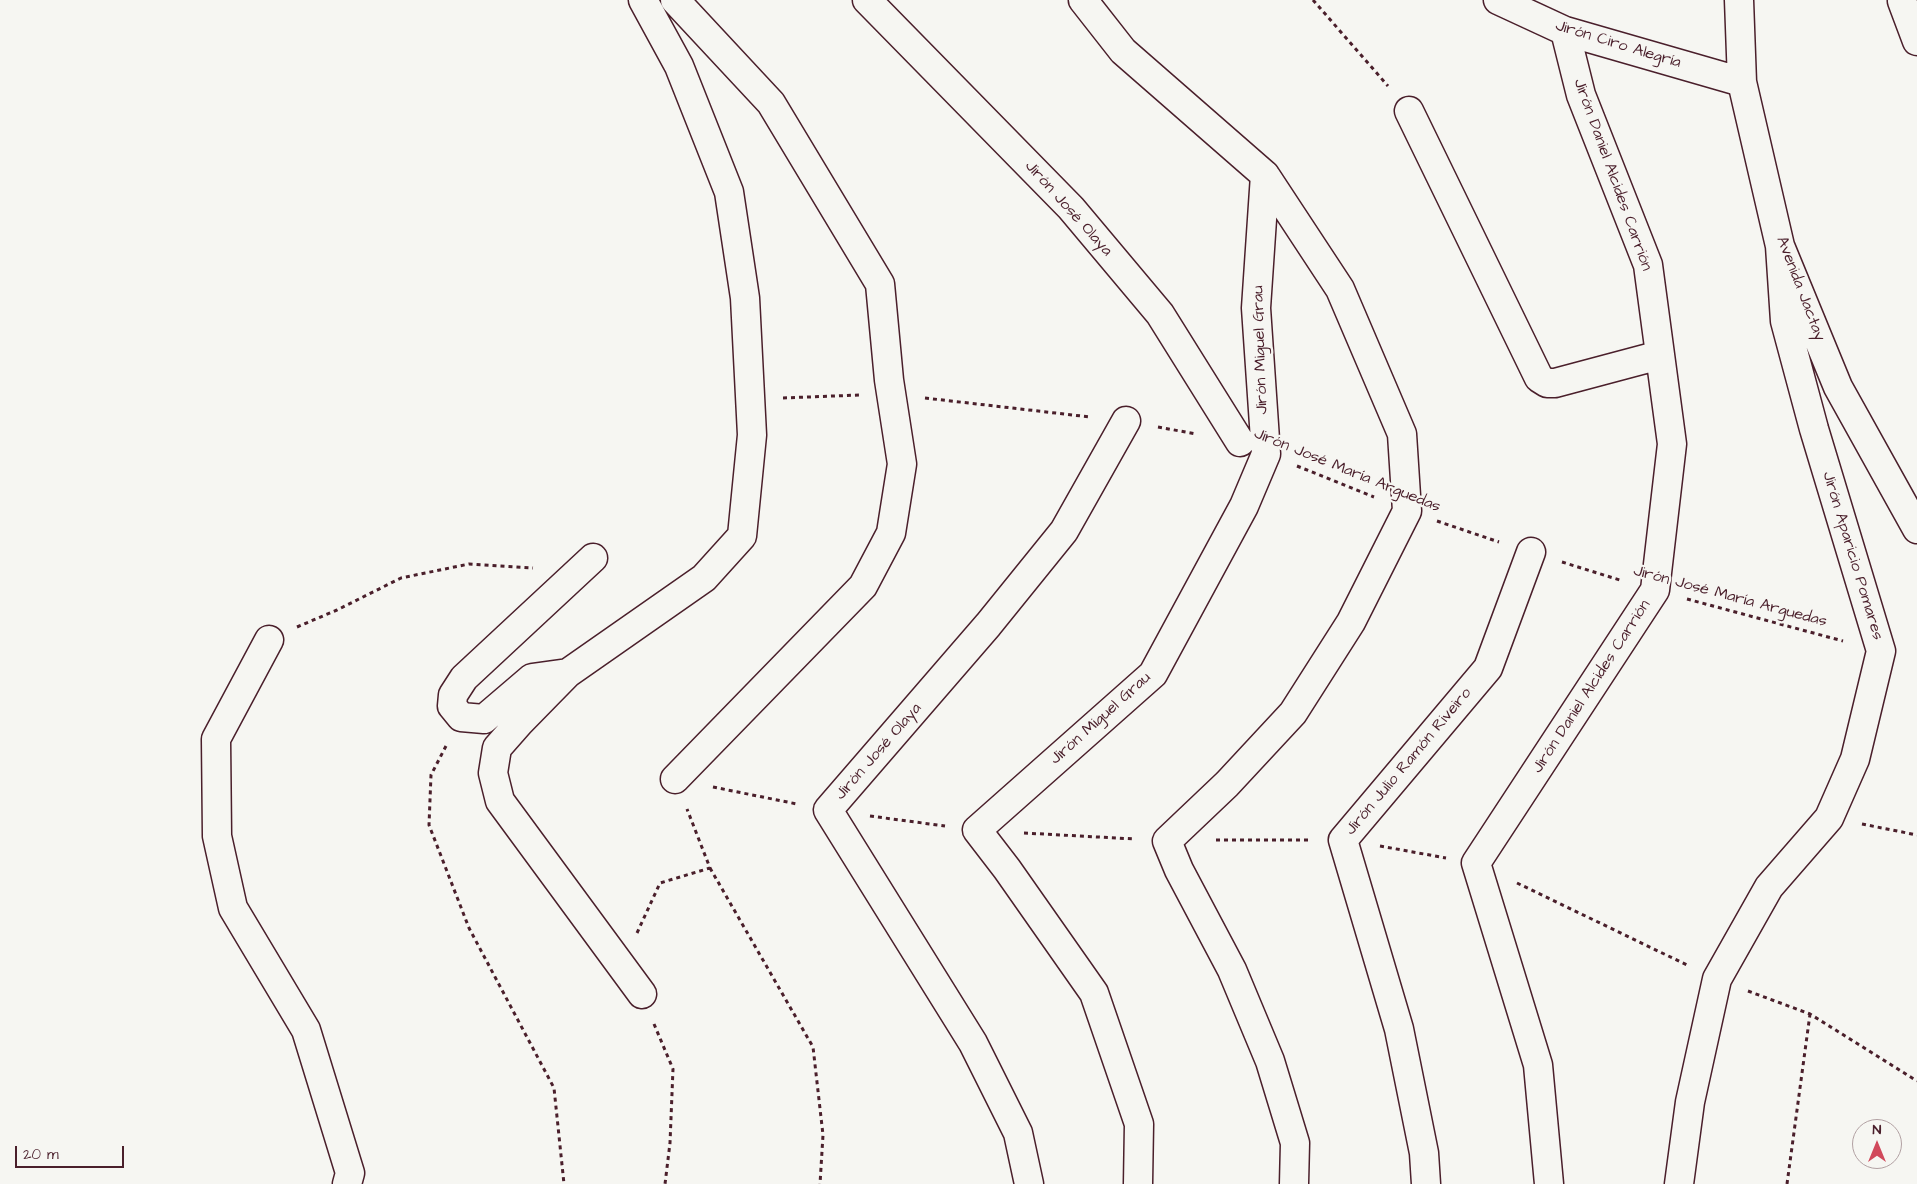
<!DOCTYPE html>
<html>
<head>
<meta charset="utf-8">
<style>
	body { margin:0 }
	#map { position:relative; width:1917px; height:1184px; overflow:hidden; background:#f6f6f2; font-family:"Architects Daughter",sans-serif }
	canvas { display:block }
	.north { position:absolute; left:1852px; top:1119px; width:50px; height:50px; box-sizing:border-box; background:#f6f6f2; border:1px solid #b1a0a2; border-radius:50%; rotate:0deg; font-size:14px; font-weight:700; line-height:20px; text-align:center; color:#4a1f2b }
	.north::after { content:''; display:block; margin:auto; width:18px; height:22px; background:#d1495b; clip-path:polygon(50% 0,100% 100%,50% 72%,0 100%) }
	.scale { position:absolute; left:15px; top:1146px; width:109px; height:22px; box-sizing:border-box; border:2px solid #4a1f2b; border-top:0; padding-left:6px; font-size:15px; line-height:18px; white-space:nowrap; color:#4a1f2b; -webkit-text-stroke:4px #f6f6f2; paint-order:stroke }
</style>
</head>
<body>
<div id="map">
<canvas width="1917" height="1184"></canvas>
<div class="north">N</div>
<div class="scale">20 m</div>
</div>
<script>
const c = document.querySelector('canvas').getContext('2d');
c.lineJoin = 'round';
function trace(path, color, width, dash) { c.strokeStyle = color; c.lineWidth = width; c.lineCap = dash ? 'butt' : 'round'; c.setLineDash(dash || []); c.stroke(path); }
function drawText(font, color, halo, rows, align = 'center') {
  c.font = font + ' "Architects Daughter",sans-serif'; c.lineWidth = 4.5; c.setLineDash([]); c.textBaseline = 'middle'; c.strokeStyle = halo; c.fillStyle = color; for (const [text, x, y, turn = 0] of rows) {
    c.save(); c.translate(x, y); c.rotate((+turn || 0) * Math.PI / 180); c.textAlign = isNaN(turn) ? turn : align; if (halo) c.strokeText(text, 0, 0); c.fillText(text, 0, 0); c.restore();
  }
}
const path = new Path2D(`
	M1313,0L1388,86
	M783,398L859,395
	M925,398L1090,417
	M1158,427L1196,434
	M1297,466L1374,497
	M1437,521L1499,542
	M1562,562L1623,581
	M1687,599L1843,641
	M297,627L337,610L401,578L469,564L533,568
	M446,746L431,775L429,825L469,928L554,1088L564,1184
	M713,787L797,804
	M870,816L945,826
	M1862,824L1917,835
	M1024,833L1135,839
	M1216,840H1312
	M1380,846L1446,858
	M710,868L813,1047L823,1135L820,1184
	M1517,883L1687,965
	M637,933L660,883L710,868L687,809
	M1748,991L1810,1014L1917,1081
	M654,1024L673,1069L670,1143L665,1184
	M1787,1184L1810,1014`);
const minor = new Path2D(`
	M867,0L1071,208L1160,314L1240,442
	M1083,0L1123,51L1265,175L1340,289L1402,434L1407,511L1351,622L1293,713L1227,784L1167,841L1179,870L1232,970L1270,1061L1295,1143L1294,1184
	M1498,0L1565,31L1742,82
	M1739,0L1742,82L1780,246L1838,387L1917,529
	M1902,1L1917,41
	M1409,111L1539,378L1547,383H1555L1660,355
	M269,640L216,739L217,836L233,908L306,1030L350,1173L347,1184
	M568,673L532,678L484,719L461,717L452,706L453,695L464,678L593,558
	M675,779L863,586L891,533L902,464L889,380L880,284L771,103L675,0
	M642,994L500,801L493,773L497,748L519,723L568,673L704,578L742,536L752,435L745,298L729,192L679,66L643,0
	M1029,1184L1018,1133L973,1043L828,810L988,625L1064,531L1126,421
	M1138,1184L1139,1124L1094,993L1007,869L977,830L1153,674L1244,506L1266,454L1256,308L1265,175
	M1426,1184L1424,1153L1399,1029L1343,840L1488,668L1531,552
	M1549,1184L1538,1065L1476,863L1655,590L1672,444L1648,265L1581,95L1565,31
	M1679,1184L1690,1102L1717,979L1769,887L1829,818L1855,759L1881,651L1814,429L1785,321L1780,246`);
const streetNames = [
	["Jirón Ciro Alegría",1618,45,17],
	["Jirón Daniel Alcides Carrión",1612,175,70],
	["Jirón José Olaya",1068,209,48],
	["Avenida Jactay",1800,289,69],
	["Jirón Miguel Grau",1261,350,-92],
	["Jirón José María Arguedas",1347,471,22],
	["Jirón Aparicio Pomares",1852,556,73],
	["Jirón José María Arguedas",1730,597,15],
	["Jirón Daniel Alcides Carrión",1592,687,-57],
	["Jirón Miguel Grau",1101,719,-42],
	["Jirón José Olaya",879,752,-49],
	["Jirón Julio Ramón Riveiro",1409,762,-50]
];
trace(minor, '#4a1f2b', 31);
trace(path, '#4a1f2b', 3, [4, 4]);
trace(minor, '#f6f6f2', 28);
drawText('16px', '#4a1f2b', '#f6f6f2', streetNames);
</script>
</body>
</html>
